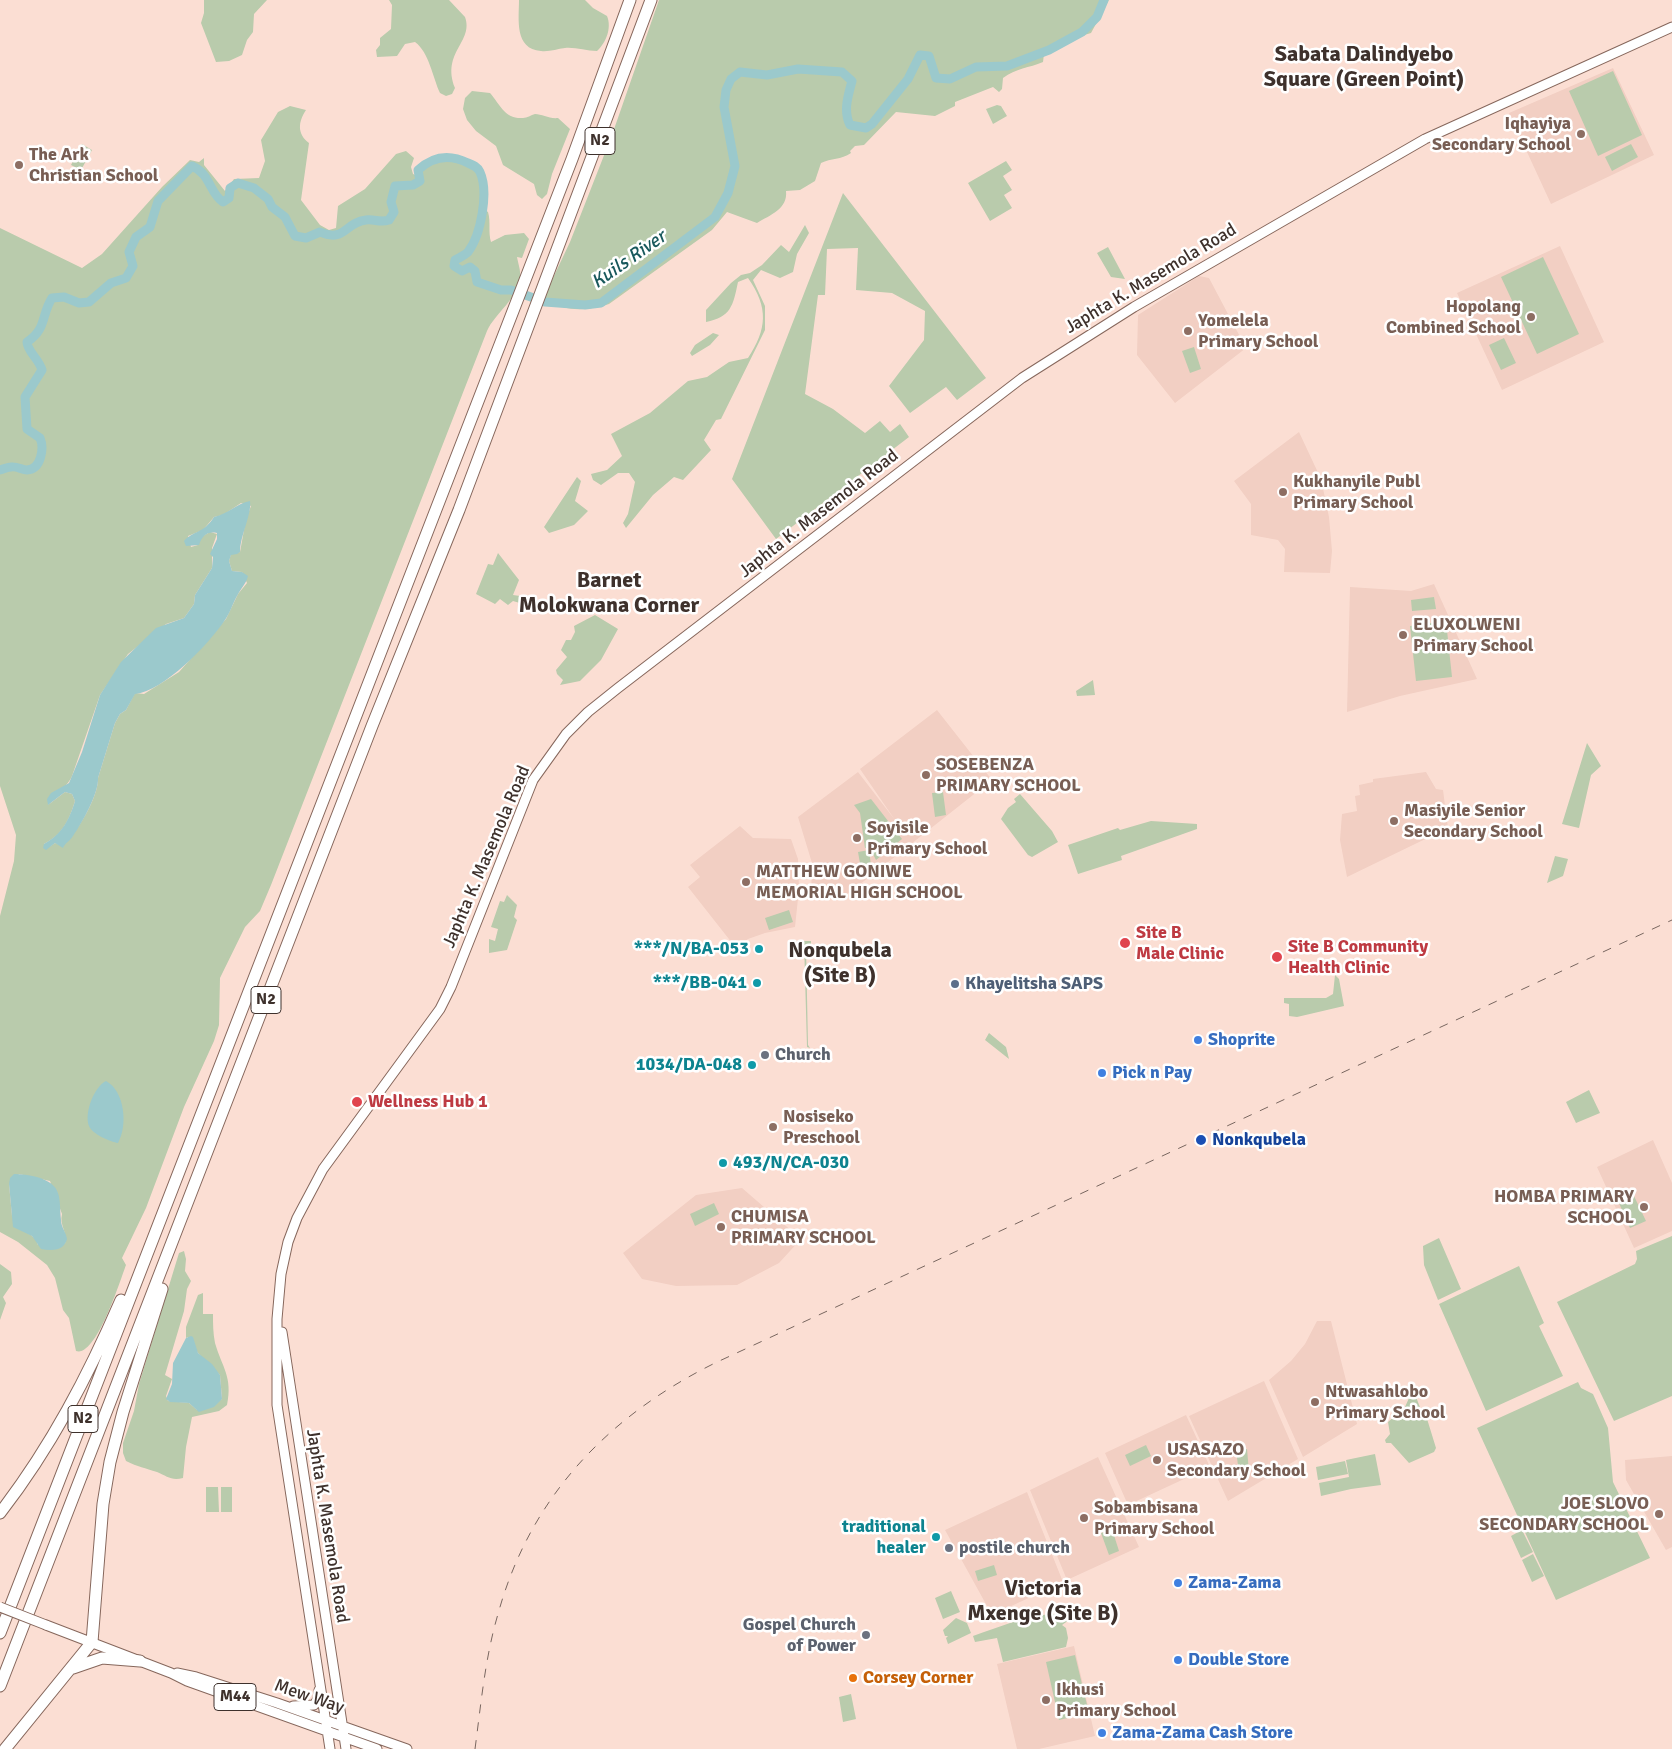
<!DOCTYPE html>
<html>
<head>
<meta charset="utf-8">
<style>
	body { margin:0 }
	canvas { display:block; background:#fbded3 }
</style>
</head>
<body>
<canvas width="1672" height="1749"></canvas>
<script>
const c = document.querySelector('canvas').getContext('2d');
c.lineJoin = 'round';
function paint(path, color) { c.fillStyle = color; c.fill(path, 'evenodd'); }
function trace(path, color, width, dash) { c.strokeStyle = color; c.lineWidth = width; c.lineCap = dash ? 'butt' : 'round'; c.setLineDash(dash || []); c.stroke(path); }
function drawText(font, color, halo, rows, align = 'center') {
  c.font = font + ' Signika,sans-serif'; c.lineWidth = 5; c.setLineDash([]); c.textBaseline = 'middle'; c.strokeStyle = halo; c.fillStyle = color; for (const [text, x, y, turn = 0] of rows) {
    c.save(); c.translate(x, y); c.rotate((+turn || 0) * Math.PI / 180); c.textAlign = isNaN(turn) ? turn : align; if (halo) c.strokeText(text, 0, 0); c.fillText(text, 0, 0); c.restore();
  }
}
const built = new Path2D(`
	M1613,68L1654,155L1551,204L1509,113Z
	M1560,246L1604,342L1502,390L1457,293Z
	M1199,276L1209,278L1246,348L1175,403L1137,355L1138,315Z
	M1299,432L1321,479L1329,517L1332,551L1330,573L1284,572L1285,549L1278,540L1251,535V504L1234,481Z
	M1434,584L1477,679L1400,696L1347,712L1350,587L1411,591Z
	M937,710L992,780L840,900L811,898L812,863L798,817L858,772L895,820L860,769Z
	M1426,772L1436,789L1443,790L1448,828L1347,877L1340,840L1342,814L1357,811L1355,796L1360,795L1359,785L1373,782V779Z
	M740,826L753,838L791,839L798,859L799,889L795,927L765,933L748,939L736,948L688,887L700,877L690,865Z
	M1653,1140L1672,1183V1231L1634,1248L1597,1167Z
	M742,1188L801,1239L779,1263L737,1285L676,1286L642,1279L623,1253L696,1195Z
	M1317,1321H1331L1357,1424L1303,1457L1269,1380L1291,1361L1305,1344Z
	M1264,1381L1298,1459L1228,1501L1189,1416Z
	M1186,1415L1210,1467L1128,1505L1105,1453Z
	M1672,1456V1547L1666,1550L1626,1480L1625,1460Z
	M1098,1457L1139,1547L1067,1580L1030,1490Z
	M1027,1492L1063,1582L992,1615L945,1530Z
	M1074,1646L1095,1736L1039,1749H1017L997,1664Z`);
const green = new Path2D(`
	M204,0H267L254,14L253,32L247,40L242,55L229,61L216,62L201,23L204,13Z
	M389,0H449L465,17C474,42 441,52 455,88L452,94L446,96L440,93C433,78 429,52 415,42L405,44L397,56L377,57L376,50L380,45V38L391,29L392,5Z
	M519,0H585L593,8L607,16C612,28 606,43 597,51C586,51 575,47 565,48C557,49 549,52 541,51C514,49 519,19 519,0Z
	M659,0H1109L1091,33L1081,36L1044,54L1043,62C1029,68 1016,68 1003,78L1002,89L999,92L993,87L955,102V106L935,116L896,112L864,145L855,146L850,151L851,153C841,160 831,158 821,163L815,181L800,190L786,191C788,209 770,215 757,223L727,212L712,230L609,304C588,311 562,313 544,297L570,242L612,135Z
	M1613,71L1642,135L1598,156L1569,91Z
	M472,91L490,93C500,104 504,119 523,118C527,118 531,115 535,114C542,114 549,119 558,118L570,129L552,174L547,194L542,199L537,195L534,184L503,165L496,146L476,131L467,120L463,109L465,98Z
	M997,105L1001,106L1007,116L993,124L986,109Z
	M290,106L306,110C298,122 297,134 309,143L301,200L320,225L329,230L336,228L338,206L365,189L396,154L406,151L414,158L411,167L413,174L418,176V170C433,156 451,154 469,163C473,165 478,168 480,173C484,183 483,197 482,208L488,212C491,222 488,232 491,242L505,235L524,233L529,239L522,258L517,257C518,263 521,271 520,277C519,298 495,313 487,331L271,885L260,911L245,927L220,978L219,1025L214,1041L184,1107L146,1208L122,1258L126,1265C120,1281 96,1358 76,1351L69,1318L63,1310L55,1278L47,1265L18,1242L0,1232V916L14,861L16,835L0,786V228L82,268L102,254L162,187L190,160L199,162L204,158V165L225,191L234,179L259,178L265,161L261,140L278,112ZM241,503L251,506L246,519L240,552L231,554L229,561L232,571L242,572L247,583L238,594L226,619L179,672L144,694L135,693L126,710L120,714L115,723L98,778C99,795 76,838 60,845L55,843L49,847L44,844C63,834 69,820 75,801L72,794L65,792L48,805C55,796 69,784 72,776L100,695L128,654L166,624L184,618L194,604L195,595L212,568V548L217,534L210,532L201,537L198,545L191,547L188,536L203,530L214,517L223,515ZM19,1174L50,1181L62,1214C59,1225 68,1233 65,1244L38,1245L36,1240L12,1216L9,1184Z
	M82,144L92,150L81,170L71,165Z
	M1631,144L1638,157L1612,171L1605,157Z
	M1006,161L1012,170L1003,176L1012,190L1004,195L1012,208L990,221L968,183Z
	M843,193L986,378L957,400L946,387L910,413L889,386L924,340L925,311L892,293L856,290L858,248L827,249L825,295H818L805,394L833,409L865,433L880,421L890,432L900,424L909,437L776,539L732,479Z
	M805,225L809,233L797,254L793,272L780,278L761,270L753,280L765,306V330L721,419L716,420L704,440L711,450L683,480L674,477L653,495L626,528L623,523L628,514L635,482L629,473H618L601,485L593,480L591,474L607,470L622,456L611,434L650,413L688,381L707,377L729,362L748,358C767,329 769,308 748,278L738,282C733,306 731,317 706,322V310L731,283L741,275L750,273L762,265L781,245L789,252Z
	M1108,247L1125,279L1111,277L1097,253Z
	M1543,257L1579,334L1537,354L1501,277Z
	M713,333L719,335L710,345L692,356L690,353L695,345Z
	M1504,338L1516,363L1501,370L1489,345Z
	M1194,347L1201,369L1190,373L1182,351Z
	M577,477L581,481L575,501L588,511L574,525L549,533L544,527Z
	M498,553L519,580L513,595L520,596L523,604L513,601L508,605L500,599L495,604L476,594L488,564L493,565Z
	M1434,597L1436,609L1412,611L1411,600Z
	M595,615L618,629L601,660L580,681L560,685L563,680L557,674L556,670L567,657L561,650L566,640H571L575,632L574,626Z
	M1446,621L1452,677L1416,681L1410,626Z
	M1093,680L1095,695L1077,696L1076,691Z
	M1587,743L1601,766L1591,775L1579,828L1562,824Z
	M943,792L946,815L935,817L932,793Z
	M1020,794L1052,831L1058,842L1032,857L1028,855L1001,819L1008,808L1016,802L1014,799Z
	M871,799L902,839L876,860L870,848H865L860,813L854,805Z
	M1151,821L1197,824V829L1121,856L1122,860L1078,874L1068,845L1118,828L1120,830Z
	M869,850L872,873L862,875L858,852Z
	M1555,856L1568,859L1563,876L1547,883Z
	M507,895L517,905L514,917L517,920L507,950L489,953V939L495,941L498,929L491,927L500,901L504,902Z
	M789,910L793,922L769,930L765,918Z
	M804,941H811V947H806L808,1045L810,1048L807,1047Z
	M1335,975L1339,979L1344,1006L1297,1017L1289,1016V1004L1284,1003V998H1326L1333,994Z
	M989,1033L1006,1047L1009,1059L985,1040Z
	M1589,1090L1600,1113L1576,1123L1566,1102Z
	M1634,1196L1646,1221L1630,1228L1619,1203Z
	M714,1203L719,1214L695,1226L690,1214Z
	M1672,1236V1396L1614,1421L1557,1302L1635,1264L1637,1259L1636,1251Z
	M1439,1238L1461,1289L1438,1300L1424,1265L1423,1246Z
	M184,1251L186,1259L185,1271L191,1281L187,1289L184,1311L165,1375L172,1379L166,1396L168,1401L189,1403L197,1410L222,1399L220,1375L198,1353L188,1337L186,1338V1327L198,1295L203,1293V1314H213C213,1324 213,1333 215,1343C222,1367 233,1377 227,1405L219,1411L192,1417L186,1447L183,1478C171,1481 167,1476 157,1472C145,1468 138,1467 126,1461L123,1453V1443L134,1411L139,1384L179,1253Z
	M0,1264L11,1272L12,1284L3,1297L6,1303L0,1320Z
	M1519,1266L1544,1323L1539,1326L1563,1376L1486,1411L1439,1304Z
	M1578,1382L1581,1388L1593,1394L1608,1428L1613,1482L1650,1558L1556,1600L1477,1428Z
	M1413,1389L1421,1410L1424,1409L1436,1448L1434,1452L1409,1463L1391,1443H1386L1385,1440L1390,1434L1388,1422L1405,1407Z
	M1146,1445L1151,1456L1130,1466L1125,1455Z
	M1247,1449L1249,1472L1239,1473L1236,1450Z
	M1375,1454L1381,1485L1351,1489L1321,1496L1319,1483L1349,1477L1346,1460Z
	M1345,1461L1348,1474L1318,1480L1316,1467Z
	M206,1487H218L219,1512H206Z
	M221,1487H232V1512H221Z
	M1112,1529L1119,1551L1109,1555L1101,1533Z
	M1522,1530L1533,1552L1521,1558L1511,1536Z
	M1533,1554L1544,1576L1532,1582L1522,1560Z
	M994,1565L997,1575L978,1581L975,1571Z
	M951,1591L960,1612L943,1619L935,1598Z
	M1050,1614H1068L1069,1620L1062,1625L1066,1628L1068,1638L1066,1647L1003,1662L997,1638L975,1642L973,1636C999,1627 1022,1617 1050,1614Z
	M956,1618L967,1623L971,1633L948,1644L946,1638L948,1636H945L943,1630Z
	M1075,1655L1089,1713L1059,1720L1046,1662Z
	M851,1694L856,1719L843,1722L839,1697Z`);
const water = new Path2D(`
	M250,501C252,514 240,536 240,552L237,554L231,555L229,561L232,571L242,572L248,576C246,584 241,588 237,596C233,603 230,613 225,620C208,645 164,691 135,694L126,710L120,714L115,723L98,778C99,793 82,823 73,836C70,841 65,843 63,848L55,843L46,850L43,848L44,844C62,834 69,820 75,801L72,794L65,792L48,805L47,799L51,793L69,783L82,752L100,695L121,662L156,628L184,618L194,604L195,595L212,568L213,557L210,554L217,539V533C207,531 202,536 199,545L186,546L184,541C194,530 203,534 214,517C228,514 237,503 250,501Z
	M106,1081C125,1091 128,1126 118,1143C111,1142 92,1134 89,1126C84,1113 94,1087 106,1081Z
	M14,1174C22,1174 29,1175 37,1177C63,1185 59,1197 61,1220C61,1227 66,1232 67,1239C64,1251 52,1251 41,1249L32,1236L13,1227L9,1184L10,1178Z
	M191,1336L193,1337L198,1353L212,1364L220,1375L222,1399L214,1407L199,1412L189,1403L170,1402L166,1399L172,1384L173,1363L186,1338Z`);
const river = new Path2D(`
	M0,470C4,469 8,467 11,467C17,466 22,470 27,470C42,469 44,447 40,438L27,429L25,397L42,370C39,359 27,351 27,342C47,329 41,315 52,298L64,297L79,303L89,302L111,283L126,278L133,266L129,252L136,237L150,227L158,201L192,166C211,174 209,193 223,202L229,198L230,188L238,183L254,188L268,199L272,207L285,217L295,236L306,238L320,232C345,243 345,222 366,220C375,219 380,223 389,220L394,212L391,202L395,186L413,185L420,181L418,170C433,156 450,154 468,163C473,165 478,167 480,172C489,192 481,235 468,252C465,255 459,258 455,260L454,266L462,271L470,267L475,271L477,282L501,290H511L545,302L585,305L601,303L715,217L728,193L735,166L724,107L726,90L731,79L740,72L767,75L798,69L842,72L852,81C848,96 843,111 850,125L866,128L872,124L908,79L920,55L929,56L936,78L950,79L976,67L1007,66L1049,50L1082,32L1097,17L1104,0`);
const major = new Path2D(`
	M282,1332L346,1749
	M46,1625L171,1673L187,1681L377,1749
	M177,1673L196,1677L277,1703L407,1749
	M293,1706L314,1705L318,1699L319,1690
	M330,1749L277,1405V1319L281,1274L288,1242L297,1218L323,1169L440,1009L451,987L533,780L566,734L588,712L618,688L1022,378L1134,307L1425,139L1672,27`);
const highway = new Path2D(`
	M0,1513C51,1447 88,1376 121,1300
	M0,1633L572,159L630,0
	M73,1668L102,1658L140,1661
	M0,1686L372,726L459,510L651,0
	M5,1749L92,1642L103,1504L110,1462L123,1412L162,1289`);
const rail = new Path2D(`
	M475,1749C481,1704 485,1658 498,1614C530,1497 608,1416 715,1363L1672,920`);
const majorBridge = new Path2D(`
	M0,1607L46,1625`);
const markers = [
	[1581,134,5,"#8d6e63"],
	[19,165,5,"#8d6e63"],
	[1531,317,5,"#8d6e63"],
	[1188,331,5,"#8d6e63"],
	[1283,492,5,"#8d6e63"],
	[1403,635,5,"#8d6e63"],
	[926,775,5,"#8d6e63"],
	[1394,821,5,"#8d6e63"],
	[857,838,5,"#8d6e63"],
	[746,882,5,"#8d6e63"],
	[1125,943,6,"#e0444e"],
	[759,949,5,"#0f9aa8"],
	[1277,957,6,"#e0444e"],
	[757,983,5,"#0f9aa8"],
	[955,984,5,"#5c6f8a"],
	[1198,1040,5,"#3f7fe0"],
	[765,1055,5,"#6b7280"],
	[752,1065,5,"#0f9aa8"],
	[1102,1073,5,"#3f7fe0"],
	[357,1102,6,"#e0444e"],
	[773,1127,5,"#8d6e63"],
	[1201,1140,6,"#1a4fb4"],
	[723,1163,5,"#0f9aa8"],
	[1644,1207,5,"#8d6e63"],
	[721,1227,5,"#8d6e63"],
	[1315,1402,5,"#8d6e63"],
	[1157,1460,5,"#8d6e63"],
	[1659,1514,5,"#8d6e63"],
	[1084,1518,5,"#8d6e63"],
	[936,1537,5,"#0f9aa8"],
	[949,1548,5,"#6b7280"],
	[1178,1583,5,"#3f7fe0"],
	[866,1635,5,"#6b7280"],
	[1178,1660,5,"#3f7fe0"],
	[853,1678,5,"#e8710a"],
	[1046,1700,5,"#8d6e63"],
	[1102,1733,5,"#3f7fe0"]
];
const shields = [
	[600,141,30],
	[266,1000,30],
	[83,1419,30],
	[235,1697,42]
];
const shieldNames = [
	["N2",600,141],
	["N2",266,1000],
	["N2",83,1419],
	["M44",235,1697]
];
const educationNames = [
	["Iqhayiya",1571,124,"right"],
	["Secondary School",1571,145,"right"],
	["The Ark",29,155],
	["Christian School",29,176],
	["Hopolang",1521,307,"right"],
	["Combined School",1521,328,"right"],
	["Yomelela",1198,321],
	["Primary School",1198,342],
	["Kukhanyile Publ",1293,482],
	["Primary School",1293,503],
	["ELUXOLWENI",1413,625],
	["Primary School",1413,646],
	["SOSEBENZA",936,765],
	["PRIMARY SCHOOL",936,786],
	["Masiyile Senior",1404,811],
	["Secondary School",1404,832],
	["Soyisile",867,828],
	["Primary School",867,849],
	["MATTHEW GONIWE",756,872],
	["MEMORIAL HIGH SCHOOL",756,893],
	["Nosiseko",783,1117],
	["Preschool",783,1138],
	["HOMBA PRIMARY",1634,1197,"right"],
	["SCHOOL",1634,1218,"right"],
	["CHUMISA",731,1217],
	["PRIMARY SCHOOL",731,1238],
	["Ntwasahlobo",1325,1392],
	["Primary School",1325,1413],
	["USASAZO",1167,1450],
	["Secondary School",1167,1471],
	["JOE SLOVO",1649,1504,"right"],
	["SECONDARY SCHOOL",1649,1525,"right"],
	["Sobambisana",1094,1508],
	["Primary School",1094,1529],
	["Ikhusi",1056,1690],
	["Primary School",1056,1711]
];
const streetNames = [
	["Japhta K. Masemola Road",1151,279,-31],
	["Japhta K. Masemola Road",819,514,-38],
	["Japhta K. Masemola Road",487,857,-67],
	["Japhta K. Masemola Road",327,1526,81],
	["Mew Way",309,1697,19]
];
const healthNames = [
	["Site B",1136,933],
	["Male Clinic",1136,954],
	["Site B Community",1288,947],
	["Health Clinic",1288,968],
	["Wellness Hub 1",368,1102]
];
const cultureNames = [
	["***/N/BA-053",749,949],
	["***/BB-041",747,983],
	["1034/DA-048",742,1065],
	["493/N/CA-030",733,1163,"left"],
	["traditional",926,1527],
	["healer",926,1548]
];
const serviceNames = [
	["Khayelitsha SAPS",965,984]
];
const shopNames = [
	["Shoprite",1208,1040],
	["Pick n Pay",1112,1073],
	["Zama-Zama",1188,1583],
	["Double Store",1188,1660],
	["Zama-Zama Cash Store",1112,1733]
];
const worshipNames = [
	["Church",775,1055],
	["postile church",959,1548],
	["Gospel Church",856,1625,"right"],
	["of Power",856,1646,"right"]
];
const transitNames = [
	["Nonkqubela",1212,1140]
];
const foodNames = [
	["Corsey Corner",863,1678]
];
const waterNames = [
	["Kuils River",629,260,-35]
];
const districtNames = [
	["Sabata Dalindyebo",1364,55],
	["Square (Green Point)",1364,80],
	["Barnet",609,581],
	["Molokwana Corner",609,606],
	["Nonqubela",840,951],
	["(Site B)",840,976],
	["Victoria",1043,1589],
	["Mxenge (Site B)",1043,1614]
];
paint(built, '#f2cfc3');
paint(green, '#b9cbac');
paint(water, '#9bc9cc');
trace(river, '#9bc9cc', 9);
trace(major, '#86675c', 11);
trace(highway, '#86675c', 13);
trace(major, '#fff', 9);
trace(highway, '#fff', 11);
trace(rail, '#78665f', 1, [9, 9]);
trace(majorBridge, '#86675c', 11, []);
trace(majorBridge, '#fff', 9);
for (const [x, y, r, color] of markers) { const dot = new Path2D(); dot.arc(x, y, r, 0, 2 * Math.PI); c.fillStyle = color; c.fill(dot); trace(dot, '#fff', 2); }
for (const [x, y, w] of shields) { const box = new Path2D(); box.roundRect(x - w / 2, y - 13.5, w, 27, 4); c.fillStyle = '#fff'; c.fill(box); trace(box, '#3e312c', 1); }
drawText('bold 16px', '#3e312c', null, shieldNames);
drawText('bold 18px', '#785e54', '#fff', educationNames, 'left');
drawText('18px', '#3e312c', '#fff', streetNames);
drawText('bold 18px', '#be3a42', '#fff', healthNames, 'left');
drawText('bold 18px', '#0d838f', '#fff', cultureNames, 'right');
drawText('bold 18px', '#4e5e75', '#fff', serviceNames, 'left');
drawText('bold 18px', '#366cbe', '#fff', shopNames, 'left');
drawText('bold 18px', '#5b616d', '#fff', worshipNames, 'left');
drawText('bold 18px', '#164399', '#fff', transitNames, 'left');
drawText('bold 18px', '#c56008', '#fff', foodNames, 'left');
drawText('italic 19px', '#18585c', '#fff', waterNames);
drawText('bold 22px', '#3e312c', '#fff', districtNames);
</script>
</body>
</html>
